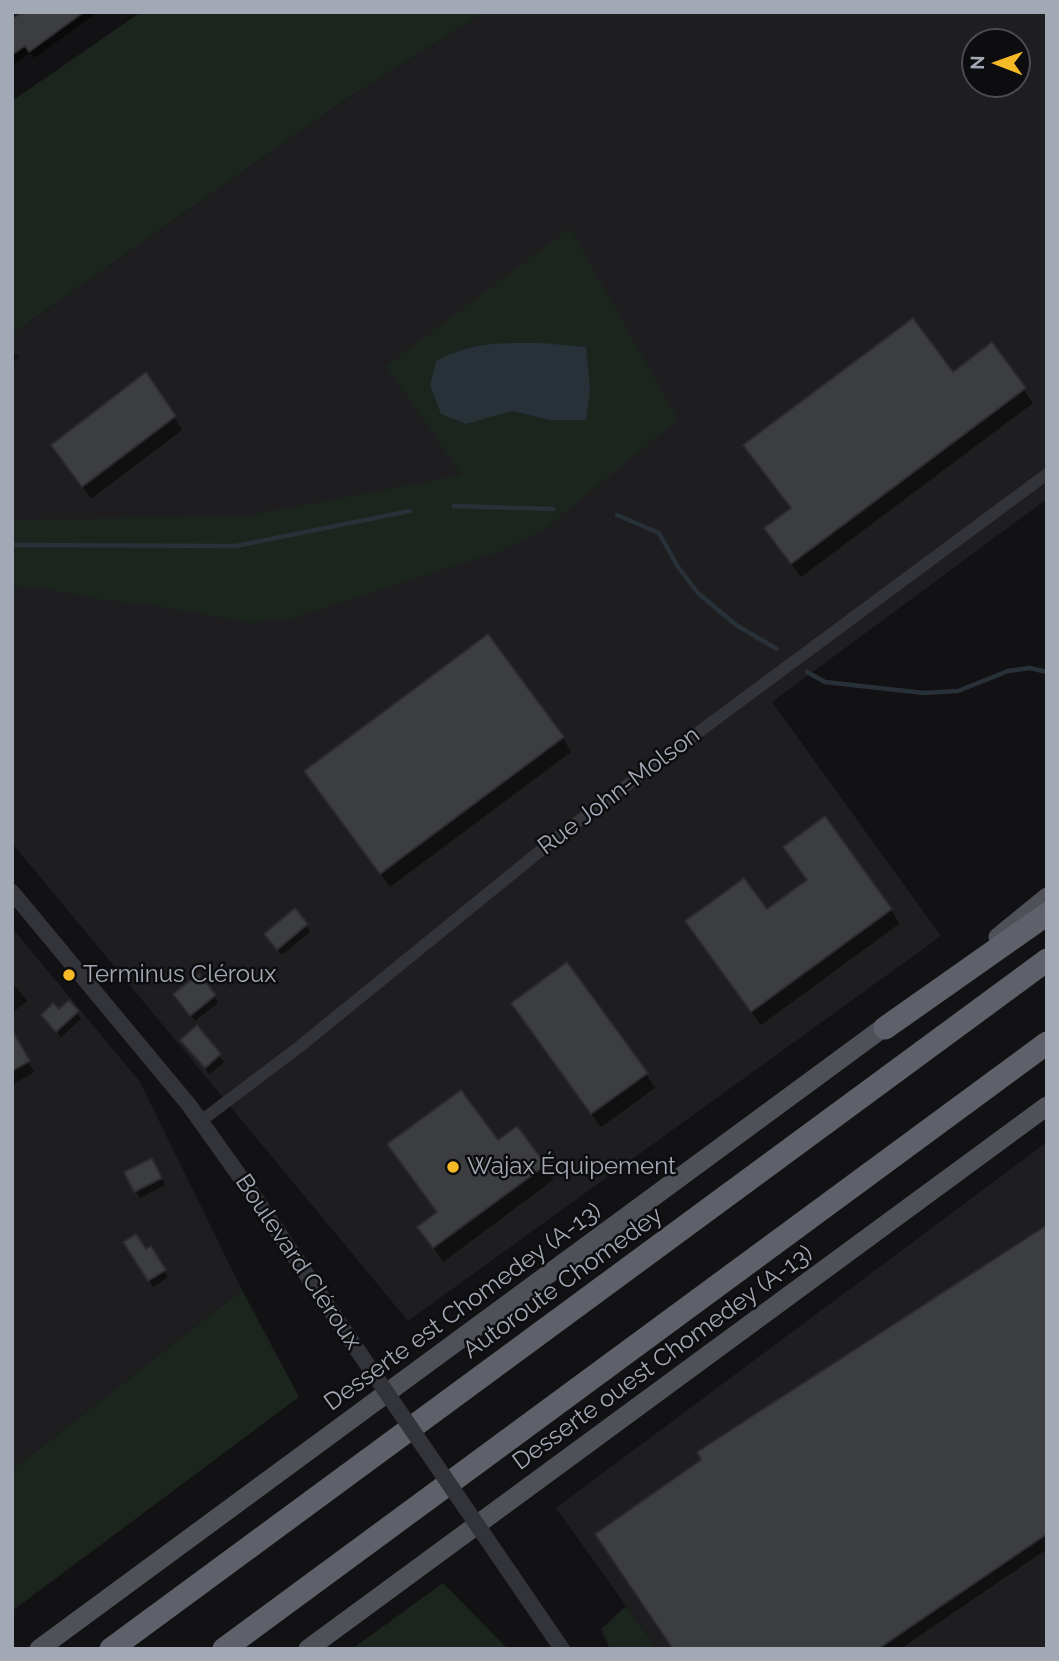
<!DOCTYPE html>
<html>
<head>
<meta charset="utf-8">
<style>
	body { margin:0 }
	#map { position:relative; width:1059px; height:1661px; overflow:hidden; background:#121214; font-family:Raleway,sans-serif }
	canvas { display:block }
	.frame { position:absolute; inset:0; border:14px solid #a3a8b5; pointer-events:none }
	.north { position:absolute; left:961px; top:28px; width:70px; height:70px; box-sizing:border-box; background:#0d0d0f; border:2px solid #494b51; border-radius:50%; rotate:271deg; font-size:19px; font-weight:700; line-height:28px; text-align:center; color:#a3a8b5 }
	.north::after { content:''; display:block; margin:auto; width:24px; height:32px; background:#f7ba27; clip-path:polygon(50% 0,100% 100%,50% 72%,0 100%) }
</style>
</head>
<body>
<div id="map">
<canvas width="1059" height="1661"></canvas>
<div class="frame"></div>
<div class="north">N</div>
</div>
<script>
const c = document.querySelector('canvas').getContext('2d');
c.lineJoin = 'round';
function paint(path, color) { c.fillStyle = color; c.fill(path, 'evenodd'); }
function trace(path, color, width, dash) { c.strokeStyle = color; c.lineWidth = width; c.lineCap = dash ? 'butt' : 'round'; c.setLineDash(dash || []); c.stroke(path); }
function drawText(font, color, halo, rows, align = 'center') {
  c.font = font + ' Raleway,sans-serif'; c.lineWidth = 5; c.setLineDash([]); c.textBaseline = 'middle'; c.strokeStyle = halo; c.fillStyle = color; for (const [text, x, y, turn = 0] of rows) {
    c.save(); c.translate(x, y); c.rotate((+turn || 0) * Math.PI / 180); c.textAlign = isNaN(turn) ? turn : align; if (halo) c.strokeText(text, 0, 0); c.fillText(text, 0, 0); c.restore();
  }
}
const built = new Path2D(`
	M485,12H1047V499L772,702L941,936L408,1321L12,843V364L20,356L12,352V334L342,102ZM975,42H1017V84H975Z
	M12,928L140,1082L242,1290L12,1470Z
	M1047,1142V1647L657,1649L556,1508Z`);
const green = new Path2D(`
	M141,12H485L342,102L12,334V101Z
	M570,228L678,419L545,529L498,552L290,619L250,623L158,606L97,599L42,588L12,586V520L246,516L462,475L386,366Z
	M242,1290L299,1397L12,1611V1470Z
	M443,1583L508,1649H352Z
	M626,1606L657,1649H610L601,1629Z`);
const water = new Path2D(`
	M542,343L586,347L590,389L586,420H550L512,411L466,424L441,414L430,385L436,361C473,341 502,343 542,343Z`);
const shadow = new Path2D(`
	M24,12H98L34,58L30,53L12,66V21Z
	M992,344L1033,403L801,577L775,543L791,510L754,460L952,374Z
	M174,417L182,430L91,499L53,446Z
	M563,738L571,752L390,887L306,772Z
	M785,848L891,909L899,924L761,1025L687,921L766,912L808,881Z
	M306,925L310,932L282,955L270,941Z
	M12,982L27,1001L12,1013Z
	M214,996L218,1003L195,1021L179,1001Z
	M59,1012H77L81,1019L61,1037L43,1015Z
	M522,1018L646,1074L655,1088L601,1127Z
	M197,1028L224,1062L210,1074L186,1047Z
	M12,1034L34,1072L12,1085Z
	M498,1143L544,1166L553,1180L443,1262L420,1227L438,1214L390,1145Z
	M151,1160L165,1185L140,1198L126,1173Z
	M1047,1227V1549L900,1649H674Z
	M125,1243L146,1252L150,1249L168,1277L153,1287Z`);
const stream = new Path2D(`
	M454,506L553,509
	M617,515L659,533L678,567L698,593L736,625L777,649
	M12,545L236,546L410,511
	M807,672L825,682L924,693L958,691L1008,671L1030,668L1047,672`);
const building = new Path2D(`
	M22,12H84L29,52L25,46L12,55V19Z
	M913,318L953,372L992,342L1026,388L791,564L764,528L791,508L743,445Z
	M146,372L176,416L82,487L51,445Z
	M488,634L564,737L380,874L304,771Z
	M825,816L892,909L751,1012L685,921L744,878L767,909L807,880L783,847Z
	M295,908L308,924L277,950L264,934Z
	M567,962L648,1073L591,1114L511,1003Z
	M199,974L216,995L190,1016L173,994Z
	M69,1000L79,1011L56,1032L41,1015L53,1003L59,1009Z
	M197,1025L221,1054L205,1068L180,1040Z
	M12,1030L30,1061L12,1071Z
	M461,1090L498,1140L517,1126L546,1165L433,1248L417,1227L437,1212L387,1144Z
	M152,1158L162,1178L134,1192L124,1172Z
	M1047,1225V1534L878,1649H673L595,1534L701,1460L697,1452Z
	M136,1234L146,1249L151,1246L166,1270L148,1281L123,1242Z`);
const minor = new Path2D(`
	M201,1121L299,1047L561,834L1047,474`);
const tertiary = new Path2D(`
	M12,892L189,1105L251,1192L354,1345
	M506,1567L562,1649`);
const primary = new Path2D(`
	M998,937L1047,897
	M39,1649L895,1019
	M308,1649L1047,1106`);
const motorway = new Path2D(`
	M885,1028L1047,914
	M111,1649L1047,960
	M224,1649L1047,1043`);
const tertiaryBridge = new Path2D(`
	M354,1345L506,1567`);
const markers = [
	[69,975,7,"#f7ba27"],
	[453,1167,7,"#f7ba27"]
];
const streetNames = [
	["Rue John-Molson",619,791,-37],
	["Boulevard Cléroux",298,1262,56],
	["Autoroute Chomedey",563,1283,-36],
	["Desserte est Chomedey (A-13)",463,1307,-36],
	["Desserte ouest Chomedey (A-13)",663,1358,-36]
];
const poiNames = [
	["Terminus Cléroux",83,975],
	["Wajax Équipement",467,1167]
];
paint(built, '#1e1e21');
paint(green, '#1c241e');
paint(water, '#283038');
paint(shadow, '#0007');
trace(stream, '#283038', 4.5);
paint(building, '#3c3d41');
trace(building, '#2c2c30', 2);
trace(minor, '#333439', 12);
trace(tertiary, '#333439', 16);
trace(primary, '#4f5158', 19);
trace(motorway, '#5f616a', 23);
trace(tertiaryBridge, '#333439', 16);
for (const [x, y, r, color] of markers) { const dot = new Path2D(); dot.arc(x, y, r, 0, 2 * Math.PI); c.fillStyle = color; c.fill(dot); trace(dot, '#0d0d0f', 2.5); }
drawText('24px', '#a3a8b5', '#0d0d0f', streetNames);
drawText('24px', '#a3a8b5', '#0d0d0f', poiNames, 'left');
</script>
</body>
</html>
